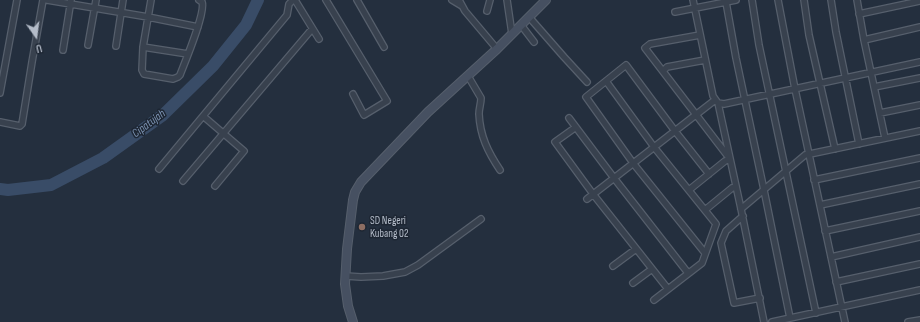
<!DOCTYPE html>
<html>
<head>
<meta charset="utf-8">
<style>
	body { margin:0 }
	#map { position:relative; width:920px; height:322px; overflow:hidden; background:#242f3e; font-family:"Sofia Sans Condensed",sans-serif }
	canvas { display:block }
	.north { position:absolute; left:16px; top:16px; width:40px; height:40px; -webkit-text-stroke:3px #1d2633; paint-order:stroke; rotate:166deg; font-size:11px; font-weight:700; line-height:16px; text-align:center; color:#b4bcc9 }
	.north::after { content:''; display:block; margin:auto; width:14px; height:18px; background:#b4bcc9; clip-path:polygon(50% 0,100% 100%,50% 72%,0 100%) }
</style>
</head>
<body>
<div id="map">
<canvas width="920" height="322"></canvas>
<div class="north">U</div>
</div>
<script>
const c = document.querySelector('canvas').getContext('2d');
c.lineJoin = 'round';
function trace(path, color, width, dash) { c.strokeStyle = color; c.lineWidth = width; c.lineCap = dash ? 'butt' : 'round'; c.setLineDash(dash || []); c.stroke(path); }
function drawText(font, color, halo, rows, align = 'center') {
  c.font = font + ' "Sofia Sans Condensed",sans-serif'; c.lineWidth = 3; c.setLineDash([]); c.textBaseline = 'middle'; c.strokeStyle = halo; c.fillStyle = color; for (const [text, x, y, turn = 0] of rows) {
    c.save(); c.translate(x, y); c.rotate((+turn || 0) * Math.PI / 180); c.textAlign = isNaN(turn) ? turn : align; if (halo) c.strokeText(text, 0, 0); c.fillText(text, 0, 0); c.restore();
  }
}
const river = new Path2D(`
	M0,189L8,190L51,185L103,158L163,115L213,66L246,25L258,0`);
const street = new Path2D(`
	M47,0L148,17L198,27
	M151,0L143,47L188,54
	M295,0L319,39
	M326,0L387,101L364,115L353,94
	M357,0L384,47
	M452,0L462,6
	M459,0L465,11L497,49
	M507,0L512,34
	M693,0L713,96L718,103L724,104L920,62
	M752,0L759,45L816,313
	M778,0L795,89L845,322
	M804,0L809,35L835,149
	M831,0L836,32L859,144
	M857,0L864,40L885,138
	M726,2L736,58L764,190L790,318
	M487,11L490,0
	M675,12L736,0
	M859,14L920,1
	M529,17L564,57L587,82
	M521,25L534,42
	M864,40L920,27
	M88,45L96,0
	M116,46L123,0
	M143,47L142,70L144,74L173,79L178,77L180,75C185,62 206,12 202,2L199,0
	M63,50L71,0
	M663,71L667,67L705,60
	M468,76L481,98C481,104 479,108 479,114C480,136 488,152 500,170
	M606,81L654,147L716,224L702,263L654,300
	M874,87L920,78
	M0,93L17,0
	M718,103L741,209L764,322
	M880,113L920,105
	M203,116L244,151L215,186
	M569,118L614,178L688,273
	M0,122L20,126L22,124L32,62L43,0
	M576,127L555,142L593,194L668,289
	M159,169L287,15L289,4L293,0
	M814,180L920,158
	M183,181L312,29
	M689,190L725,161L730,159L645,48L650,44L700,35
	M587,199L715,100
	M820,205L920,184
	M741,209L805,155L920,131
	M705,210L732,188L736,187
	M743,216L726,231L721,243L734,303L760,298
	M825,231L920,211
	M705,253L633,163L586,97L626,65L675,131L709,174
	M831,257L920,237
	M613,266L636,249
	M346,276L361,277L383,276L405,272L418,265L481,219
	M836,282L920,264
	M633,283L652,269
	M772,322L920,290
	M908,322L920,320`);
const secondary = new Path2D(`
	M353,322L348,306L345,284L347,249L353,200L355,192L361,182L428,112L497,49L546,0`);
const markers = [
	[362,227,4,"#8d6e63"]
];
const poiNames = [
	["SD Negeri",370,221],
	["Kubang 02",370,234]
];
const waterNames = [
	["Cipatujah",149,124,-37]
];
trace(river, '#394c67', 12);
trace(street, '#565f6c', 8);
trace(secondary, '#565f6c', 10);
trace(street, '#38414e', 5.5);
trace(secondary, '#465061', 8);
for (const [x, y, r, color] of markers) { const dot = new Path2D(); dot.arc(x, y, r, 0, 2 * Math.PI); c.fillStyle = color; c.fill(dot); trace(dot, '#1d2633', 1.5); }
drawText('11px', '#b4bcc9', '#1d2633', poiNames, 'left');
drawText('italic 12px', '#7c92b1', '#1d2633', waterNames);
</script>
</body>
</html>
